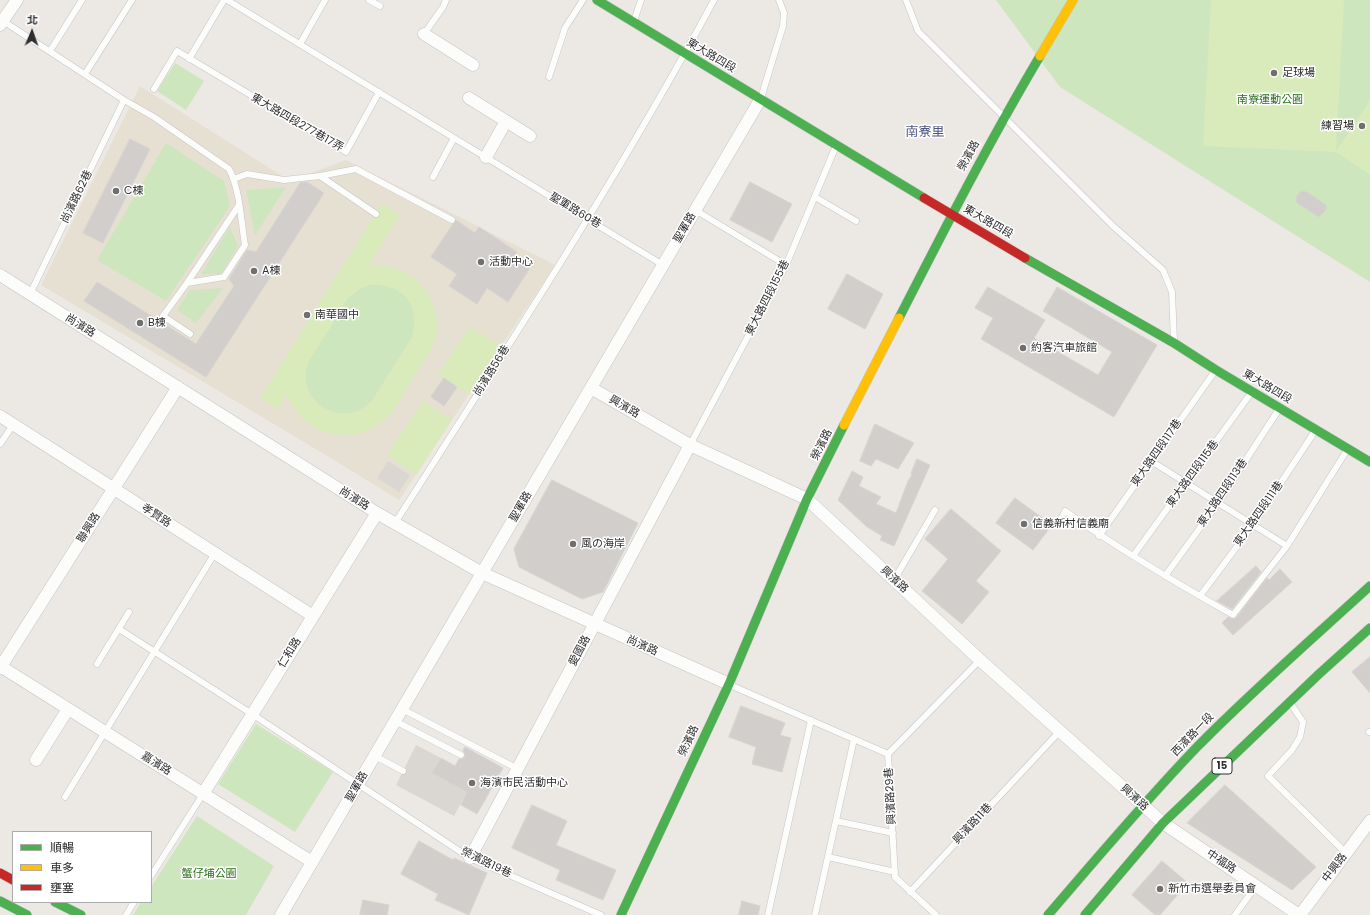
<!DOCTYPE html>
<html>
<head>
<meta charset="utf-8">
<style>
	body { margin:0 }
	#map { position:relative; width:1370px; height:915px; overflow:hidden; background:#ece8e4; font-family:Poppins,"Noto Sans TC",sans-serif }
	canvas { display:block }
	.legend { position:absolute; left:12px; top:831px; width:140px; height:72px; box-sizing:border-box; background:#fff; border:1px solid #ababab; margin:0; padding:5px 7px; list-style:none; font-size:12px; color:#2e2e2e }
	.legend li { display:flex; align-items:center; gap:8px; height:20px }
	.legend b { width:20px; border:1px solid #ababab }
	.north { position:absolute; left:12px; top:12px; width:40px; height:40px; -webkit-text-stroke:3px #fff; paint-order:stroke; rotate:2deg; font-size:11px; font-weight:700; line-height:16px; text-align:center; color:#2e2e2e }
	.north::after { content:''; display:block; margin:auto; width:14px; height:18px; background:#2e2e2e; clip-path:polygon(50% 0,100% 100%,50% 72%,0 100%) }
</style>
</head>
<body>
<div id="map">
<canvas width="1370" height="915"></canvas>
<ul class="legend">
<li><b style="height:5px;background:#4caf50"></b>順暢</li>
<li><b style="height:5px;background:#ffc107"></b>車多</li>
<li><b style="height:5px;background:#c62828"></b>壅塞</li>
</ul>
<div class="north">北</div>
</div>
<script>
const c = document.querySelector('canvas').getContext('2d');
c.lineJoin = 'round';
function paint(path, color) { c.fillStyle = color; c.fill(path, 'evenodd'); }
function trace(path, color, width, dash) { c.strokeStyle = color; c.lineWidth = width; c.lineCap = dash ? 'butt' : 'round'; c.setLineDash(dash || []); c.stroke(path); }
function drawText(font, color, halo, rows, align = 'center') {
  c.font = font + ' Poppins,"Noto Sans TC","Noto Sans JP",sans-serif'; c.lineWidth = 3; c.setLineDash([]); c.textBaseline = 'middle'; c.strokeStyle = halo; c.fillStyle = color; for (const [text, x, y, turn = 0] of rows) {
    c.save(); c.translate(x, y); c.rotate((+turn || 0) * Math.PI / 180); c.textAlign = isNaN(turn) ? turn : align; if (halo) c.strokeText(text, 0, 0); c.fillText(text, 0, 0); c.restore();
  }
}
const education = new Path2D(`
	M140,86L290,181L346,160L555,265L399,500L334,460L41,285Z`);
const green = new Path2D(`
	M996,0H1370V282L1060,87Z
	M175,63L204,81L186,110L157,91Z
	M166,143L224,181L230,206L166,301L97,260Z
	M286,187L255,235L246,190Z
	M230,227L238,246L221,274H201Z
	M369,285C403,283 421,304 412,337L372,401C369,403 366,407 362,409C341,421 310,408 306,382C305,374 306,368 309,361L349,297L358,290Z
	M223,288L196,323L177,310L190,290Z
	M256,724L333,772L295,832L218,784Z
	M197,816L274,866L246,915H133L141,902H151V887Z`);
const pitch = new Path2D(`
	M1211,0H1344L1336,151L1370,101V175L1336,152L1203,146Z
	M382,203L400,215L369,265C378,265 387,264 396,268C424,278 443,309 435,338C431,354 420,367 412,380C403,395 395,411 382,422C359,442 322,438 301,417C295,411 291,402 287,394L278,409L260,398ZM369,285C403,283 421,304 412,338L372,401C369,403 366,407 362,409C341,421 310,408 306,382C305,374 306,368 309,361L349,297L358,290Z
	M470,326L500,346L469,394L438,374Z
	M423,401L452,420L416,475L387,455Z`);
const plaza = new Path2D(`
	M388,461L410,475L399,492L377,478Z
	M416,745L441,758L433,773L467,792L454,816L396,785Z`);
const building = new Path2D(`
	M130,139L150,149L103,243L83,233Z
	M307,182L324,193L206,377L84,301L97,282L196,344L234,286L229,279L247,250L256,252L300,183Z
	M750,182L792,204L772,242L730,220Z
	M1301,191L1307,192L1326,205V210L1319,217L1297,203L1296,198Z
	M456,220L475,233L479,227L517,252L514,257L530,268L508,302L487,288L477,304L449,286L457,274L431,257Z
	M847,274L883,294L865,329L828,309Z
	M988,287L1045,320L1034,338L1098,375L1112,352L1043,311L1057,287L1157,345L1114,417L981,339L993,318L975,308Z
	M444,378L457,387L444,406L431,397Z
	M875,424L914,443L898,469L876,459L871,466L860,461Z
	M917,459L930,465L894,546L880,540L882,536L867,527L838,500L852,471L863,477L859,486L881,497L876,504L896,513L908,481L912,475L911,474Z
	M552,480L638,523L603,592L582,599L519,567L514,549Z
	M1015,498L1052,525L1033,550L996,523Z
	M951,509L1001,551L976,581L989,592L962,624L922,591L948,559L925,539Z
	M1256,566L1261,572L1232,609L1217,601Z
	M1280,569L1292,582L1233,635L1222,623L1228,617L1232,619L1236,618L1267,578L1269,580Z
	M1370,657V693L1352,672Z
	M741,706L785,723L780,735L791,738L782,772L752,764L756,747L729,737Z
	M465,747L503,768L477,814L461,805L467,792L432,773L441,758L455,766L459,759H462L465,757V754L463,751Z
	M1225,785L1316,867L1292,890L1187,823Z
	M532,805L567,821L556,845L616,870L603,900L556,880L560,870L512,848Z
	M419,841L453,860L454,858L487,873L469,915L435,900L438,894L401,874Z
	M1162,861L1188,883L1160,915H1155L1132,895Z
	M363,900L389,905L387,915H360Z
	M742,901L760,906L758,915H739Z`);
const lane = new Path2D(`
	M227,0L663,265
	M369,0L380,6
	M906,0L918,31L1113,226L1163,270L1172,292L1174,341
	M3,21L124,100L154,117L229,169C240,189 241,222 245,245L224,277L187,283L239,205
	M634,21L641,0
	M424,34L443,7L446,0
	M300,44L325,0
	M50,51L82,0
	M189,59L224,0
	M85,74L132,0
	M549,77L565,28L583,0
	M154,89L177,51L346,152L379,92
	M761,98L783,26L784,13L779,0
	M320,176L356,169L452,220
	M433,177L454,138
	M234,179L247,174L284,180L320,176L376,214
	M815,197L856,221
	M695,210L786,265
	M187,283L163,316L190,334
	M30,294L124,100
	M0,444L13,425
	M690,445L786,265L836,146
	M1151,461L1287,546
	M395,523C505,351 617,180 714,0
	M1058,525L1065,511C1119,549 1176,583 1233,615L1287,546L1347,450
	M1099,536L1215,371
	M1133,556L1251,393
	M1165,576L1218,503L1279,409
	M894,580L935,510
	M1200,596L1253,525L1315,431
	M119,629L252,714L470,858L601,915
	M97,664L129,612
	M730,685L888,754
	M1291,704L1303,722L1300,737L1292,750L1268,776L1346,853
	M402,709L518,769
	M395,721L461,755
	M1369,732H1370
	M375,756L403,771
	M65,797L215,553
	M836,821L893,833
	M828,857L895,872
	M151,876L203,794
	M910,892L1060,731
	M126,915L134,902
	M768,915L811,720
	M815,915L854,739
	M936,915L895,877L888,754L980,660
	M1235,915L1256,886`);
const street = new Path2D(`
	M0,25L17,0
	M424,34L473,65
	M469,98L530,136
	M486,157L506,121
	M0,275L377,513L482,573L729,684
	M591,388L690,445L807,499L980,660L1163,823L1299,915
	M0,416L313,616
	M0,666L312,862
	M0,668L178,387
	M36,760L68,709
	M203,794L377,513
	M470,858L690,445
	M281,915L760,100
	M1300,915L1370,821`);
const fast = new Path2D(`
	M597,0L924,198
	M1025,258L1174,343L1216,370L1370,462
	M899,318C944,230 989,142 1040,56
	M0,901L27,915
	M55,902L81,915
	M621,915L729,684L807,499L844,425
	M1048,915C1097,858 1145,801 1197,747C1252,691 1312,639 1370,586
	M1085,915L1163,823L1319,674L1370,628`);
const slow = new Path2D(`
	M1040,56L1073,0
	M844,425L899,318`);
const jam = new Path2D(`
	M924,198L1025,258
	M0,873L13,880`);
const markers = [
	[1274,73,4,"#706f6e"],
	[1362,126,4,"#706f6e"],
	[116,191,4,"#706f6e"],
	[481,262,4,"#706f6e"],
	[254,271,4,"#706f6e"],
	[307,315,4,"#706f6e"],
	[140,323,4,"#706f6e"],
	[1023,348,4,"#706f6e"],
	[1024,524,4,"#706f6e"],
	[573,544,4,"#706f6e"],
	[472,783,4,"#706f6e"],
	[1160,889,4,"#706f6e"]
];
const shields = [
	[1222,766,20]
];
const shieldNames = [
	["15",1222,766]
];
const streetNames = [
	["東大路四段",711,56,31],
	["東大路四段277巷17弄",297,123,30],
	["榮濱路",969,156,-61],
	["尚濱路62巷",77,197,-64],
	["聖軍路60巷",575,211,31],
	["東大路四段",988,222,30],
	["聖軍路",685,228,-60],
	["東大路四段155巷",768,298,-63],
	["尚濱路",80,326,32],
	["尚濱路56巷",492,371,-58],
	["東大路四段",1267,387,31],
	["興濱路",624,407,30],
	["榮濱路",822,445,-63],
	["東大路四段117巷",1157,453,-55],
	["東大路四段115巷",1193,474,-54],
	["東大路四段113巷",1223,493,-56],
	["尚濱路",354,499,32],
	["聖軍路",521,507,-60],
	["東大路四段111巷",1259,514,-55],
	["孝賢路",156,516,33],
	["聯興路",89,528,-58],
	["興濱路",894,580,43],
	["尚濱路",642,646,24],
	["愛國路",580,651,-62],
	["仁和路",290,653,-58],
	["西濱路一段",1193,735,-46],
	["榮濱路",689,741,-65],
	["嘉濱路",156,764,32],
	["聖軍路",357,787,-60],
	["興濱路29巷",891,796,-93],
	["興濱路",1134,798,42],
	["興濱路11巷",973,824,-47],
	["中福路",1221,862,34],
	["榮濱路19巷",486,863,26],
	["中興路",1335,868,-53]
];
const poiNames = [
	["足球場",1282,73],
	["練習場",1354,126,"right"],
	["C棟",124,191],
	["活動中心",489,262],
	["A棟",262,271],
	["南華國中",315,315],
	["B棟",148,323],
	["約客汽車旅館",1031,348],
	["信義新村信義廟",1032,524],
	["風の海岸",581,544],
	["海濱市民活動中心",480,783],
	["新竹市選舉委員會",1168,889]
];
const parkNames = [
	["南寮運動公園",1270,100],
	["蟹仔埔公園",209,874]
];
const quarterNames = [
	["南寮里",925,133]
];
paint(education, '#e6e0d3');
paint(green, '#cee6be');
paint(pitch, '#d9eabb');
paint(plaza, '#dad6d2');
paint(building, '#d1cecb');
trace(building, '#d7d4d0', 1);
trace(lane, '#c5c4c5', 7);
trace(street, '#c5c4c5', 13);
trace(fast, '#c5c4c5', 10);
trace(slow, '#c5c4c5', 10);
trace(jam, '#c5c4c5', 10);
trace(lane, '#fcfcfb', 6);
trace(street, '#fcfcfb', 12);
trace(fast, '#4caf50', 9);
trace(slow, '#ffc107', 9);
trace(jam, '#c62828', 9);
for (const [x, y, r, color] of markers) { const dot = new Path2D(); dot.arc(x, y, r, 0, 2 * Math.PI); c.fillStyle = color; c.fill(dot); trace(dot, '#fff', 1.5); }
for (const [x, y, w] of shields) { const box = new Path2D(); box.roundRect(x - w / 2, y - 8, w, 16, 3); c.fillStyle = '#fff'; c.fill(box); trace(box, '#2e2e2e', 1); }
drawText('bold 10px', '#2e2e2e', null, shieldNames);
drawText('11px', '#2e2e2e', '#fff', streetNames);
drawText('11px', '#2e2e2e', '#fff', poiNames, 'left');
drawText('11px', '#2c6e1b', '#fff', parkNames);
drawText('13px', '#4d5680', '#fff', quarterNames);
</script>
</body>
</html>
